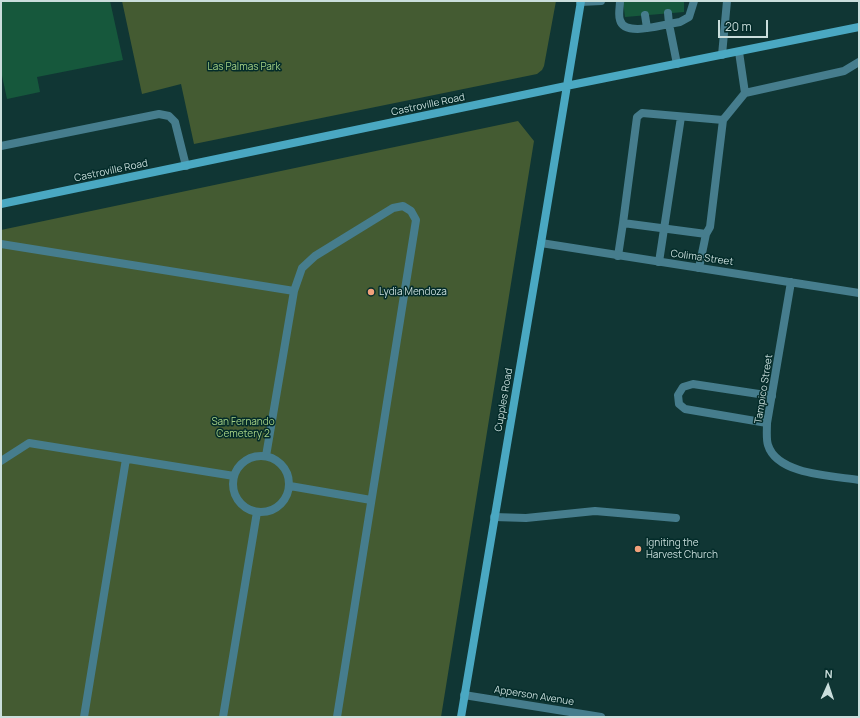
<!DOCTYPE html>
<html>
<head>
<meta charset="utf-8">
<style>
	body { margin:0 }
	#map { position:relative; width:860px; height:718px; overflow:hidden; background:#103634; font-family:Manrope,sans-serif }
	canvas { display:block }
	.frame { position:absolute; inset:0; border:2px solid #cadedc; pointer-events:none }
	.north { position:absolute; left:808px; top:666px; width:40px; height:40px; -webkit-text-stroke:3px #042c2a; paint-order:stroke; rotate:3deg; font-size:11px; font-weight:700; line-height:16px; text-align:center; color:#cadedc }
	.north::after { content:''; display:block; margin:auto; width:14px; height:18px; background:#cadedc; clip-path:polygon(50% 0,100% 100%,50% 72%,0 100%) }
	.scale { position:absolute; left:718px; top:20px; width:50px; height:18px; box-sizing:border-box; border:2px solid #cadedc; border-top:0; padding-left:5px; font-size:12px; line-height:14px; white-space:nowrap; color:#cadedc; -webkit-text-stroke:3px #042c2a; paint-order:stroke }
</style>
</head>
<body>
<div id="map">
<canvas width="860" height="718"></canvas>
<div class="frame"></div>
<div class="north">N</div>
<div class="scale">20 m</div>
</div>
<script>
const c = document.querySelector('canvas').getContext('2d');
c.lineJoin = 'round';
function paint(path, color) { c.fillStyle = color; c.fill(path, 'evenodd'); }
function trace(path, color, width, dash) { c.strokeStyle = color; c.lineWidth = width; c.lineCap = dash ? 'butt' : 'round'; c.setLineDash(dash || []); c.stroke(path); }
function drawText(font, color, halo, rows, align = 'center') {
  c.font = font + ' Manrope,sans-serif'; c.lineWidth = 3; c.setLineDash([]); c.textBaseline = 'middle'; c.strokeStyle = halo; c.fillStyle = color; for (const [text, x, y, turn = 0] of rows) {
    c.save(); c.translate(x, y); c.rotate((+turn || 0) * Math.PI / 180); c.textAlign = isNaN(turn) ? turn : align; if (halo) c.strokeText(text, 0, 0); c.fillText(text, 0, 0); c.restore();
  }
}
const green = new Path2D(`
	M122,1H556L544,66L542,70L537,74L194,144L181,84L142,94Z
	M518,121L534,141L441,717H1V230Z`);
const building = new Path2D(`
	M1,1H110L123,60L37,77L40,92L7,99L1,71Z
	M623,1H684V12L625,17Z`);
const lane = new Path2D(`
	M620,1C620,7 618,15 620,20C624,36 658,26 669,24L677,64
	M580,2L601,1
	M668,13L669,24L680,22L689,17L694,1
	M645,15L647,28
	M745,93L844,71L859,62
	M1,146L159,114L169,116L175,122L186,166
	M623,223L637,117L642,113L723,120
	M706,234L710,227L723,120L745,93L739,52
	M1,244L294,291
	M618,256L623,223L706,234L699,268
	M659,262L681,117
	M767,423L685,409L679,404L678,395L683,387L693,384L772,396
	M233 484a28 28 0 1 1 56 0a28 28 0 1 1-56 0Z
	M266,456L294,291L302,268L315,256L393,208L403,206L411,211L416,220L337,717
	M1,461L29,443L234,476
	M290,486L371,500
	M494,517L526,518L595,511L676,518
	M84,717L126,459
	M223,717L257,512`);
const street = new Path2D(`
	M722,55L727,1
	M541,243L859,293
	M791,282L767,423C767,430 766,439 768,445C777,475 834,476 859,480
	M464,695L601,717`);
const secondary = new Path2D(`
	M1,204L566,86L859,27
	M461,717L541,243L581,1`);
const markers = [
	[371,292,4,"#f1a17b"],
	[638,549,4,"#f1a17b"]
];
const parkNames = [
	["Las Palmas Park",244,67],
	["San Fernando",243,422],
	["Cemetery 2",243,434]
];
const streetNames = [
	["Castroville Road",428,105,-12],
	["Castroville Road",111,171,-12],
	["Colima Street",702,258,8],
	["Tampico Street",764,389,-81],
	["Cupples Road",504,400,-80],
	["Apperson Avenue",534,696,9]
];
const poiNames = [
	["Lydia Mendoza",379,292],
	["Igniting the",646,543],
	["Harvest Church",646,555]
];
paint(green, '#445b32');
paint(building, '#16583c');
trace(lane, '#467d8d', 8);
trace(street, '#467d8d', 8);
trace(secondary, '#4aa8c2', 8);
for (const [x, y, r, color] of markers) { const dot = new Path2D(); dot.arc(x, y, r, 0, 2 * Math.PI); c.fillStyle = color; c.fill(dot); trace(dot, '#042c2a', 1.5); }
drawText('10px', '#a5d084', '#042c2a', parkNames);
drawText('10px', '#cadedc', '#042c2a', streetNames);
drawText('10px', '#cadedc', '#042c2a', poiNames, 'left');
</script>
</body>
</html>
